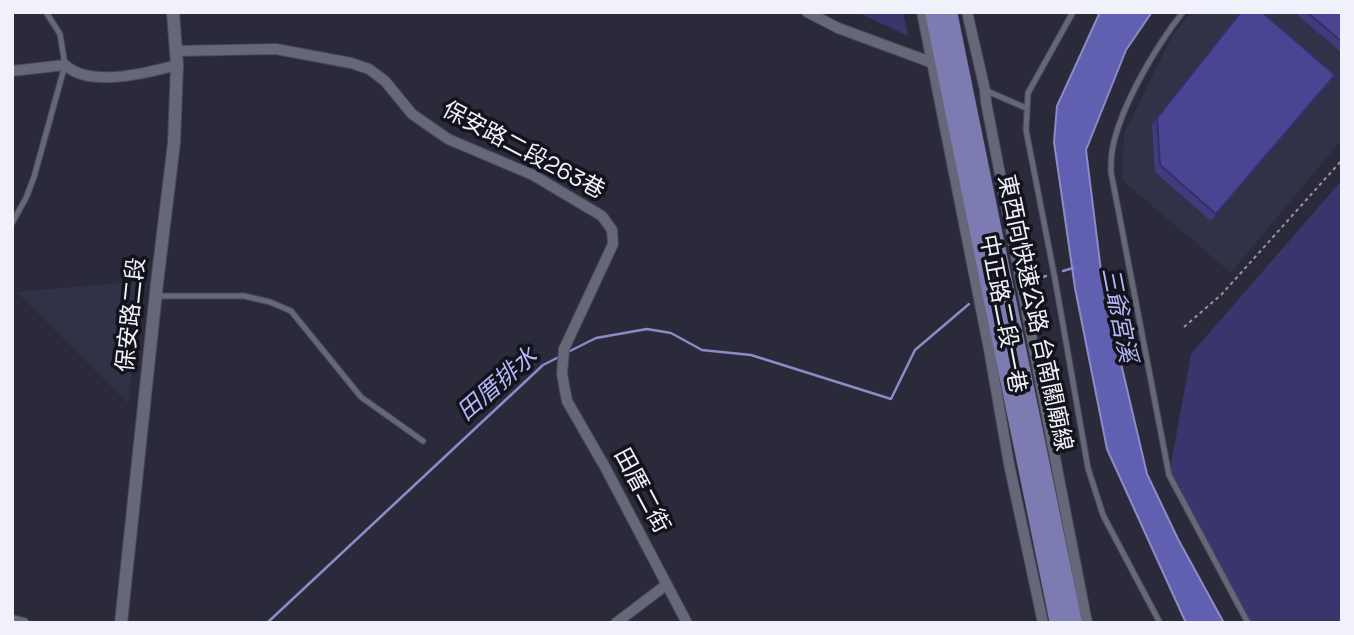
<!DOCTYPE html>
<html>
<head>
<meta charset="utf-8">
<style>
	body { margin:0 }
	#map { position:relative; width:1354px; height:635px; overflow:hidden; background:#2a2a3a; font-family:"Space Grotesk",sans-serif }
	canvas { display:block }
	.frame { position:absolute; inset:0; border:14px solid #f1f1fc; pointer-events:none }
</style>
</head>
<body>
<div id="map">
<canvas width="1354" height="635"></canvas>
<div class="frame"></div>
</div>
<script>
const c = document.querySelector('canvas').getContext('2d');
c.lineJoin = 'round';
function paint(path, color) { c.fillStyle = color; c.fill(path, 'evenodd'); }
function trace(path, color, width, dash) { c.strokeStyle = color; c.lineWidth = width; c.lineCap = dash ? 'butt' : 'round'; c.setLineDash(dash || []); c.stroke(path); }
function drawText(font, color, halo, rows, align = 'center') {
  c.font = font + ' "Space Grotesk","Noto Sans TC",sans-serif'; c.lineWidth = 7; c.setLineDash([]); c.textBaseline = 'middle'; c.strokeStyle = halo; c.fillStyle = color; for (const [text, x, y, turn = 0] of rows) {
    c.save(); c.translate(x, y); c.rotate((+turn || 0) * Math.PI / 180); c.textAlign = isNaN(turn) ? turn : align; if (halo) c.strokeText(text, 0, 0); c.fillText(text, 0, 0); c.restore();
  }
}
const built = new Path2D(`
	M1191,12H1342V139L1231,273L1122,180L1124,134L1171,38Z
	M143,281L128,403L17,292L62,288Z`);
const green = new Path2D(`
	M857,12H903L908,36Z
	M1342,180V623H1248L1169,475L1191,354Z`);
const water = new Path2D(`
	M1100,12H1152L1126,50L1086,150L1103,287L1147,474L1178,539L1224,623H1186L1107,449L1075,288L1054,142L1057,106Z`);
const stream = new Path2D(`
	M1063,271L1073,268
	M1035,280L1046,276
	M568,352L596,338L647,329L671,333L702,350L751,355L891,399L915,350L969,304
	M267,623L543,365L559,357`);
const path = new Path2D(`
	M1184,327L1222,294L1342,160`);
const service = new Path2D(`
	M1073,12L1028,93L1026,130L1055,279L1088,468L1103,515L1160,623
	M1183,12C1156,46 1122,104 1113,146C1111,154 1111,164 1111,172L1169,475L1248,623
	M987,91L1026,108
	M12,223L26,198L34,177L65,65L60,34L46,12
	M155,296H244L270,302L291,311L361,397L423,441`);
const minor = new Path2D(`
	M807,12L838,28L933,63
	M922,12L989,349L1009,464L1043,623
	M967,12L985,90L986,102L1087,623
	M176,51L276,49L351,63L369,69L385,81L412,114L448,139L533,175L602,216L612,230L613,244L564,349L562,374L567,401L605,467L687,623
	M12,71L65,65C90,88 147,73 177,65
	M12,620L24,623
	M616,623L666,585`);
const tertiary = new Path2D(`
	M121,623L157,283L174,143L177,65L173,12`);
const trunk = new Path2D(`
	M934,12L1059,623
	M948,12L1073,623`);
const wall = new Path2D(`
	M1294,12H1342V53Z
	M1330,82L1211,221L1155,172L1152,125L1157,118Z`);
const shadedWall = new Path2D(`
	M1335,75L1330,82L1211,221L1216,214Z`);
const building = new Path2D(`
	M1241,12H1262L1335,75L1216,214L1160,165L1157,118Z
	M1307,12H1342V42Z`);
const streetNames = [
	["保安路二段263巷",523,151,28],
	["東西向快速公路 台南關廟線",1034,313,78],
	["中正路二段一巷",1002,314,79],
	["保安路二段",132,315,-84],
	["田厝二街",641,491,62]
];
const waterNames = [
	["三爺宮溪",1118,315,79],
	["田厝排水",498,385,-41]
];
paint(built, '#313248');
paint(green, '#38366d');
paint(water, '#615fb0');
trace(water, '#8c8bc7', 2);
trace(stream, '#8c8bc7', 2.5);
trace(service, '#484856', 7);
trace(minor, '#484856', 12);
trace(tertiary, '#484856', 14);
trace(trunk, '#484856', 19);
trace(path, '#9797a4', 2, [3.5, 3.5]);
trace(service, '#666779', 5);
trace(minor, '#666779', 10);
trace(tertiary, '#666779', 12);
trace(trunk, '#7c7cb2', 18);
paint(wall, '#3f3b7e');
paint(shadedWall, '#333067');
paint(building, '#494593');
trace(building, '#333067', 2);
drawText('23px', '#f1f1fc', '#13141b', streetNames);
drawText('italic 24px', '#b4b7f9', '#13141b', waterNames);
</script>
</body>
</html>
